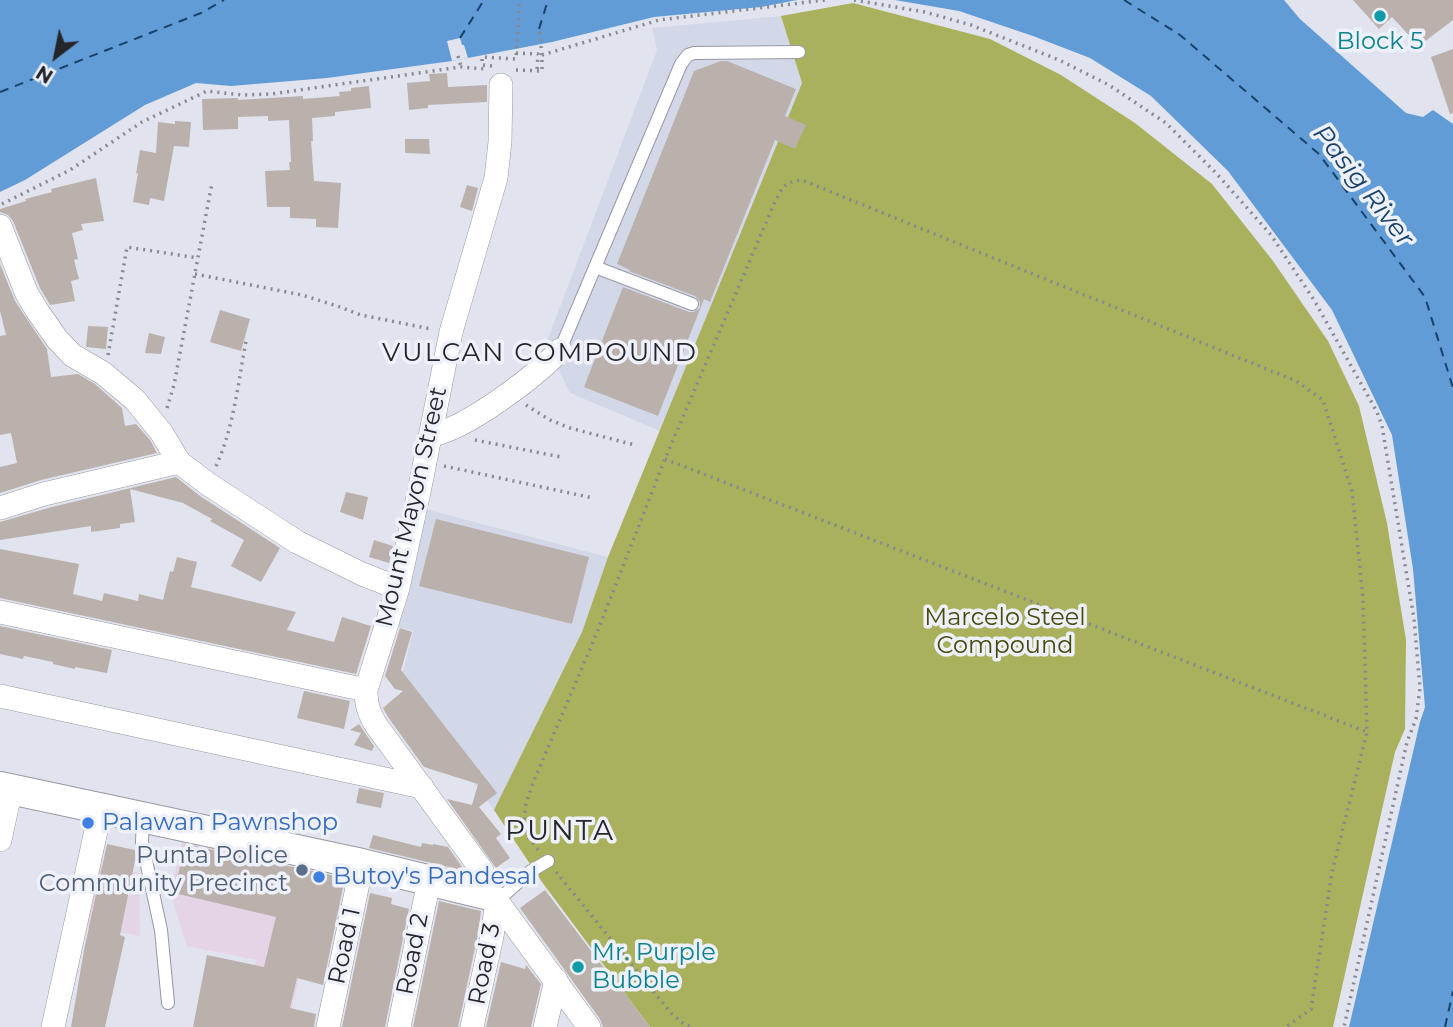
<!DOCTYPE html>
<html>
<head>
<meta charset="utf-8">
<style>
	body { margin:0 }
	#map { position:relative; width:1453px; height:1027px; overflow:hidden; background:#e1e4ee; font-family:Montserrat,sans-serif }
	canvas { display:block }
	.north { position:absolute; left:21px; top:21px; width:70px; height:70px; -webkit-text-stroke:5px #eef1fb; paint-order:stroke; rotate:212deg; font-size:19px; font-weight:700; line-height:28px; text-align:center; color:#252629 }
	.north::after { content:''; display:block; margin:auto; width:24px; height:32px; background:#252629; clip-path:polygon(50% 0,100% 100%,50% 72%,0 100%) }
</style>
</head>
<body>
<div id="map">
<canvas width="1453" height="1027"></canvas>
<div class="north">N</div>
</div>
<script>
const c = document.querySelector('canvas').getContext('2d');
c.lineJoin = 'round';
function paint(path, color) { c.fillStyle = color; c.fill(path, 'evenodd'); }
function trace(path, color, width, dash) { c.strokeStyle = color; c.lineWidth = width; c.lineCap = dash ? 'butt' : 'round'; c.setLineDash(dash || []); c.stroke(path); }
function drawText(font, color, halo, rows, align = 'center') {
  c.font = font + ' Montserrat,sans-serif'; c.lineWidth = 7; c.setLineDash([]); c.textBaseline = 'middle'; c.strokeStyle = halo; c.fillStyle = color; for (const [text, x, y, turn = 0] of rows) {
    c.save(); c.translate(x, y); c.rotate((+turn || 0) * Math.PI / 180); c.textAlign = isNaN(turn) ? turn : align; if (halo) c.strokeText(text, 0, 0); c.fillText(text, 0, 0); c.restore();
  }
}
const built = new Path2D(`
	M781,16L802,83L660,431L570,393L546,344L657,50L652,28Z
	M421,508L608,557L582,632L494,810L400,683L413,631L392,625Z`);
const education = new Path2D(`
	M182,842L286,861L282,880L318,888L288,1027H240L256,960L187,946L170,893Z
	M99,864L139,873L140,936L87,926Z`);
const forest = new Path2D(`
	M853,3L990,39L1061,75L1135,123L1212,184L1273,261L1328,341L1359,406L1387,523L1406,640L1405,729L1395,752L1333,1027H650L542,882L494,810L582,632L608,557L802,83L781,16Z`);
const water = new Path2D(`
	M0,0H797L761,7L654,17L552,42L452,61L327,78L231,86L196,83L145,105L25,180L0,192Z
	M895,0H1284L1300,19L1406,113L1423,117L1433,110L1453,124V1027H1349L1420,722L1425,707L1413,569L1392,435L1332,310L1228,171L1151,96L1090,58L1033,36L959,11Z`);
const pier = new Path2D(`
	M460,38L462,45H464L468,58L452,61L447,41Z`);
const ferry = new Path2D(`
	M1124,0L1180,35L1319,154L1425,297L1453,388
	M539,29L548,0
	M460,38L484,0
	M0,92L201,13L224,0
	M1445,1027L1453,991`);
const building = new Path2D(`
	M1353,0H1453V20L1419,46L1392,17L1379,29Z
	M1453,49V113L1450,114L1431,57Z
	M721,61H727L796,89L785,116L806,125L795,149L775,140L710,302L704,299L658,416L584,387L623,287L689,312H694L700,308V302L695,296L629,271L630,270L617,264L694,71Z
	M447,73L448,87L487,85V102L428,105V108L409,110L407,83L430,81L429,74Z
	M369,86L371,108L335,112V116L312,118L313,141H311L314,181L341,183L338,228L316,227V219L290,218V207H267L265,171L290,170L289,162H291L289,120L268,121V116L238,117V129L203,130L202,99L238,98V100L303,96V99L340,96L339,92L351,91V88Z
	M175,121L191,122L189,147L174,146L164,201L150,198L149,205L133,202L138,173L136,174L140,150L156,153L158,122L175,124Z
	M405,139H429L430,154L405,153Z
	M96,178L104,221L81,224L83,230L72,233L78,259L74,260L79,279L71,281L75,301L50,305L40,288L13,221L8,215L0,212V209L26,201L25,199L52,192L51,189Z
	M467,185L478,188L472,211L460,207Z
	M0,264L15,301L47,349L51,377L78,374L95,384L122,408L125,426L136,424L150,440L157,453L41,480L0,493V467L17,463L11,433L0,435V336L6,335L0,311Z
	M220,310L250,319L241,351L210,342Z
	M88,326L108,327L106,349L86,347Z
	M149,333L165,337L161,354L145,353Z
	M176,477L200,496L280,548L261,582L231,566L244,540L210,521L212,519L183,503L130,489L135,522L120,524V528L91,532V526L0,540V522L48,508Z
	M346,492L368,497L363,520L340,512Z
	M436,519L589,557L572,624L419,586Z
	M374,540L393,546L389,563L369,557Z
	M0,549L79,564L73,594L102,601L104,593L138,601L139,594L163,600L170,571L173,572L177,557L197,562L191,587L296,612L287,630L334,642L342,617L371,626L356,674L0,598Z
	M0,626L112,650L107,673L75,667V669L53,664V662L24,656L23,659L0,654Z
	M400,628L412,632L401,670L497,793L479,807L501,834L496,838L510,858L496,868L447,799L472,805L478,784L424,767L388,717L383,708L403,691L395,689L385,676Z
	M304,691L350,701L344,729L297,718Z
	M359,724L374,746L372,751L354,745L361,733L350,730Z
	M359,788L384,793L381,808L356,803Z
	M373,835L421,847L422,843L433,845V844L448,847L465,871L369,848Z
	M107,844L135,850L136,856L120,935L125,937L105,1027H71L84,950Z
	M185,844L345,878L323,985L297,978L290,1008L316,1014L314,1027H193L207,955L264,967L276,917L174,893Z
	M545,890L617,985L618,984L650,1027H603L600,1019L520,908Z
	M370,893L392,898L391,904L409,909L385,1027H342Z
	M439,901L481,911L478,934L458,1027H413Z
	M501,962L525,969L526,965L541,984L531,1027H486Z`);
const path = new Path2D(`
	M854,0L925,12L971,25L1059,60L1109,85L1166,123L1216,173L1271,235L1314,300L1377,412L1382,426L1414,619L1420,688L1416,719L1407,742L1344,1027
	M516,53L538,54L537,71
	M542,55L659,20L825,0
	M458,56L461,67
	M492,66L482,65V57L516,59L520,0
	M516,70L542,71V55L539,29
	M2,204L70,170L142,122L207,91L242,95L271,94L461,67L487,69
	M195,274L302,295L337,306L361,315L431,329
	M108,355L127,247L198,258
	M526,405L550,420L570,428L635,445
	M167,408L174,385L212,183
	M475,440L561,457
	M665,459L1367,732
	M216,466C234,427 238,383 246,341
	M444,466L593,498
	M538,850L528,837L523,827L526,803L535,778L596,635L665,459L774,204C782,188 783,182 802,180L1296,381L1323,400L1352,491L1363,598L1367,732L1332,872L1311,1009L1286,1027
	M556,872L671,1013L684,1024L692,1027`);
const service = new Path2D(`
	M595,267L692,304
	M560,350L681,64L688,55L694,53L799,52
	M143,817L142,842L161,930L168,1003
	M497,901L531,871L548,861`);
const minor = new Path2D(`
	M501,85L500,142L496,178L451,332L419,492L398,588L366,690C366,705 369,713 376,725L481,869L486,879L489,895L497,901L589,1027
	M0,226L27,294L38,312L57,339L72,355L103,373L135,400L161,432L179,462L208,484L297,542L362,574L398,588
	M431,435C465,430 536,376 560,350
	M0,508L44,494L179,462
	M0,612L366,690
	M0,696L422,787
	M0,840L11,789
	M53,1027L101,808
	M328,1027L362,864
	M399,1027L429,881
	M472,1027L492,936L497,901
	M545,1027L556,980`);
const tertiary = new Path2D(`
	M0,787L362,864L489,895`);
const markers = [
	[1380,16,7,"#0f9aa8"],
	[88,823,7,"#3f7fe0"],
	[302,870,7,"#5c6f8a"],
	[319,877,7,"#3f7fe0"],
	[578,967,7,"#0f9aa8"]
];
const cultureNames = [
	["Block 5",1380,42],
	["Mr. Purple",592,953,"left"],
	["Bubble",592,981,"left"]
];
const streetNames = [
	["Mount Mayon Street",412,507,-77],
	["Road 1",345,946,-78],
	["Road 2",413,954,-79],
	["Road 3",485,964,-79]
];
const parkNames = [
	["Marcelo Steel",1005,618],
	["Compound",1005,646]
];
const shopNames = [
	["Palawan Pawnshop",102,823],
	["Butoy's Pandesal",333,877]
];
const serviceNames = [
	["Punta Police",288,856],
	["Community Precinct",288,884]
];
const waterNames = [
	["Pasig River",1363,186,52]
];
const neighbourhoodNames = [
	["VULCAN COMPOUND",540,353]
];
const quarterNames = [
	["PUNTA",560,832]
];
paint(built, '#d3d8e9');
paint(education, '#e5d4e5');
paint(forest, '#aab15d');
paint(water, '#619cd7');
paint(pier, '#e1e4ee');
trace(ferry, '#18426a', 2, [9, 7]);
paint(building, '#bbb1ac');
trace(service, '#9699a2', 14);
trace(minor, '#9699a2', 24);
trace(tertiary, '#9699a2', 32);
trace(path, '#87898f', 3.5, [2, 5]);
trace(service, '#fff', 12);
trace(minor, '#fff', 23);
trace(tertiary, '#fff', 30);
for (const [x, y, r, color] of markers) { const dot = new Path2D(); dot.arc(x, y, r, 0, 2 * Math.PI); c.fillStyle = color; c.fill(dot); trace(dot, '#eef1fb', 2.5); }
drawText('24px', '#0d838f', '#eef1fb', cultureNames);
drawText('24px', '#252629', '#eef1fb', streetNames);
drawText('24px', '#484b0a', '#eef1fb', parkNames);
drawText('24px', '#366cbe', '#eef1fb', shopNames, 'left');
drawText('24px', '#4e5e75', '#eef1fb', serviceNames, 'right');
drawText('italic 26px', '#18426a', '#eef1fb', waterNames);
c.letterSpacing = '2px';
drawText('26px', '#252629', '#eef1fb', neighbourhoodNames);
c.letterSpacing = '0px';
c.letterSpacing = '2px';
drawText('28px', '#252629', '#eef1fb', quarterNames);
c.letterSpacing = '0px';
</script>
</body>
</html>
